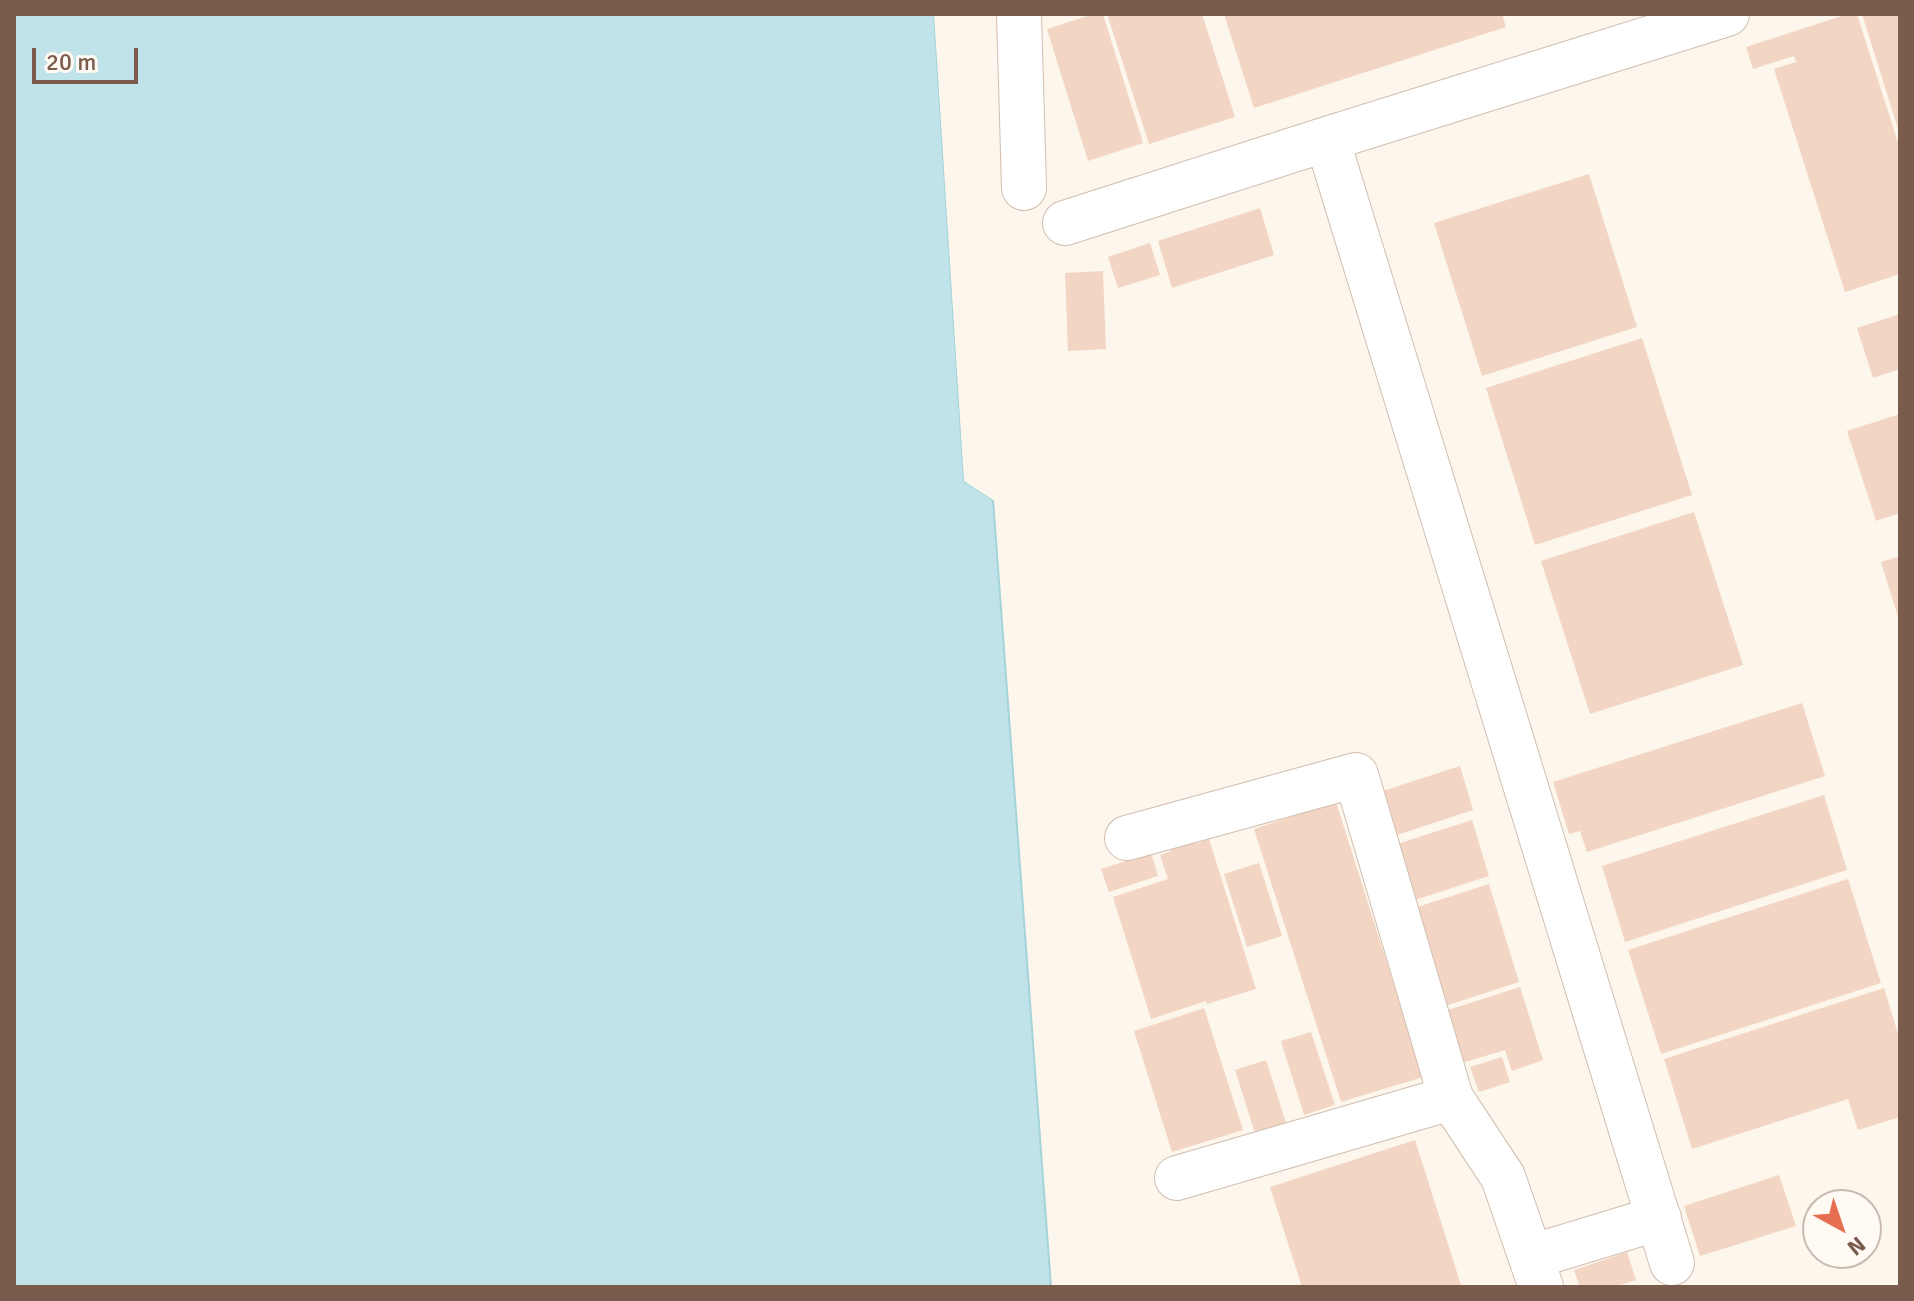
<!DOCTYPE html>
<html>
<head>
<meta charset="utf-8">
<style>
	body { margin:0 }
	#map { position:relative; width:1914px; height:1301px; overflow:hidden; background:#fdf6ec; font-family:Signika,sans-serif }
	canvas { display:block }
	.frame { position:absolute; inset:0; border:16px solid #7a5c4d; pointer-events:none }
	.north { position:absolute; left:1802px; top:1189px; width:80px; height:80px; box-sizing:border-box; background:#fffaf3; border:2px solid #cabbb1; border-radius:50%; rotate:140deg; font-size:22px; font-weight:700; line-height:32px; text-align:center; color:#7a5c4d }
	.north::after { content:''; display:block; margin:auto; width:28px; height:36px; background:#e76f51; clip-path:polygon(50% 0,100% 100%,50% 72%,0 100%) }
	.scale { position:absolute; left:32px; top:48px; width:106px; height:36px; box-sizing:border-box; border:4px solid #7a5c4d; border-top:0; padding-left:10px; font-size:24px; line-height:28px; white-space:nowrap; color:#7a5c4d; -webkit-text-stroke:6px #fffaf3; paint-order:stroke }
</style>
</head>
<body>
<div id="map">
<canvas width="1914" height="1301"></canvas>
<div class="frame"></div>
<div class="north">N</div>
<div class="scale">20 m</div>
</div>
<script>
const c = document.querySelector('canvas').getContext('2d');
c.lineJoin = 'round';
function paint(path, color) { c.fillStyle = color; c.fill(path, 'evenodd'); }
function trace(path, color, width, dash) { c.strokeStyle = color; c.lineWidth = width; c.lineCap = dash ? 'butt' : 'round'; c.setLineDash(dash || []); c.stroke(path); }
const water = new Path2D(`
	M14,14H934L964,481L993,500L1051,1287H14Z`);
const pier = new Path2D(`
	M934,14H938L968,479L996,497L993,500L964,481Z`);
const building = new Path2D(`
	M1094,14H1103L1143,143L1088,161L1047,29Z
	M1107,14H1202L1235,117L1149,144Z
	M1224,14H1502L1506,27L1254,108Z
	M1848,14H1857L1900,149V274L1845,292L1774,69L1796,62L1794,56L1753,69L1746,47Z
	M1862,14H1900V132H1899Z
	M1589,174L1637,327L1482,376L1434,223Z
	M1260,208L1274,255L1172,288L1158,241Z
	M1150,243L1160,275L1118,288L1108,257Z
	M1103,271L1106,349L1068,351L1065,273Z
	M1900,314V369L1873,378L1857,328Z
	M1642,338L1692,495L1535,545L1486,388Z
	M1900,414V513L1876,521L1847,431Z
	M1694,512L1743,665L1590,714L1541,561Z
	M1900,556V620H1899L1881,562Z
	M1802,703L1825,776L1587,852L1580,831L1569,834L1553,782Z
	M1460,766L1473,810L1397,835L1383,791Z
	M1824,795L1847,870L1625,942L1602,866Z
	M1336,802L1423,1077L1341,1102L1254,829Z
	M1472,820L1489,876L1415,900L1397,844Z
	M1193,834L1196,844L1209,839L1256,989L1207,1004L1206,1001L1151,1019L1113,897L1168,879L1160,855L1171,851L1168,842Z
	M1151,853L1158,876L1109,892L1101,869Z
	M1259,863L1282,936L1247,947L1224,874Z
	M1848,879L1881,983L1661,1054L1628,950Z
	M1489,884L1519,982L1442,1007L1411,909Z
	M1520,987L1543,1060L1512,1071L1505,1050L1462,1063L1445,1011Z
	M1884,988L1900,1040V1117L1858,1130L1848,1099L1692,1149L1664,1059Z
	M1204,1008L1243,1130L1172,1152L1134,1031Z
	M1311,1032L1335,1105L1304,1115L1281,1041Z
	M1502,1057L1510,1082L1479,1092L1470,1067Z
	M1266,1060L1286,1123L1255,1133L1235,1070Z
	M1415,1140L1461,1285L1455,1287H1302L1270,1187Z
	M1779,1175L1796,1226L1700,1256L1684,1206Z
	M1627,1252L1636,1280L1613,1287H1580L1574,1270Z`);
const minor = new Path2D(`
	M1019,14L1024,188
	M1327,139L1672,1263
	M1065,223L1327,139L1727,14
	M1127,838L1356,775L1451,1098
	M1177,1178L1451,1098L1503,1177L1541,1287
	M1531,1257L1659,1218`);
paint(water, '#bfe3e8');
trace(water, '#a5d3da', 2);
paint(pier, '#fdf6ec');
paint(building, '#f3d5c3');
trace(minor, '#d1beb0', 46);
trace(minor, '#fff', 44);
</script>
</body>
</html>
